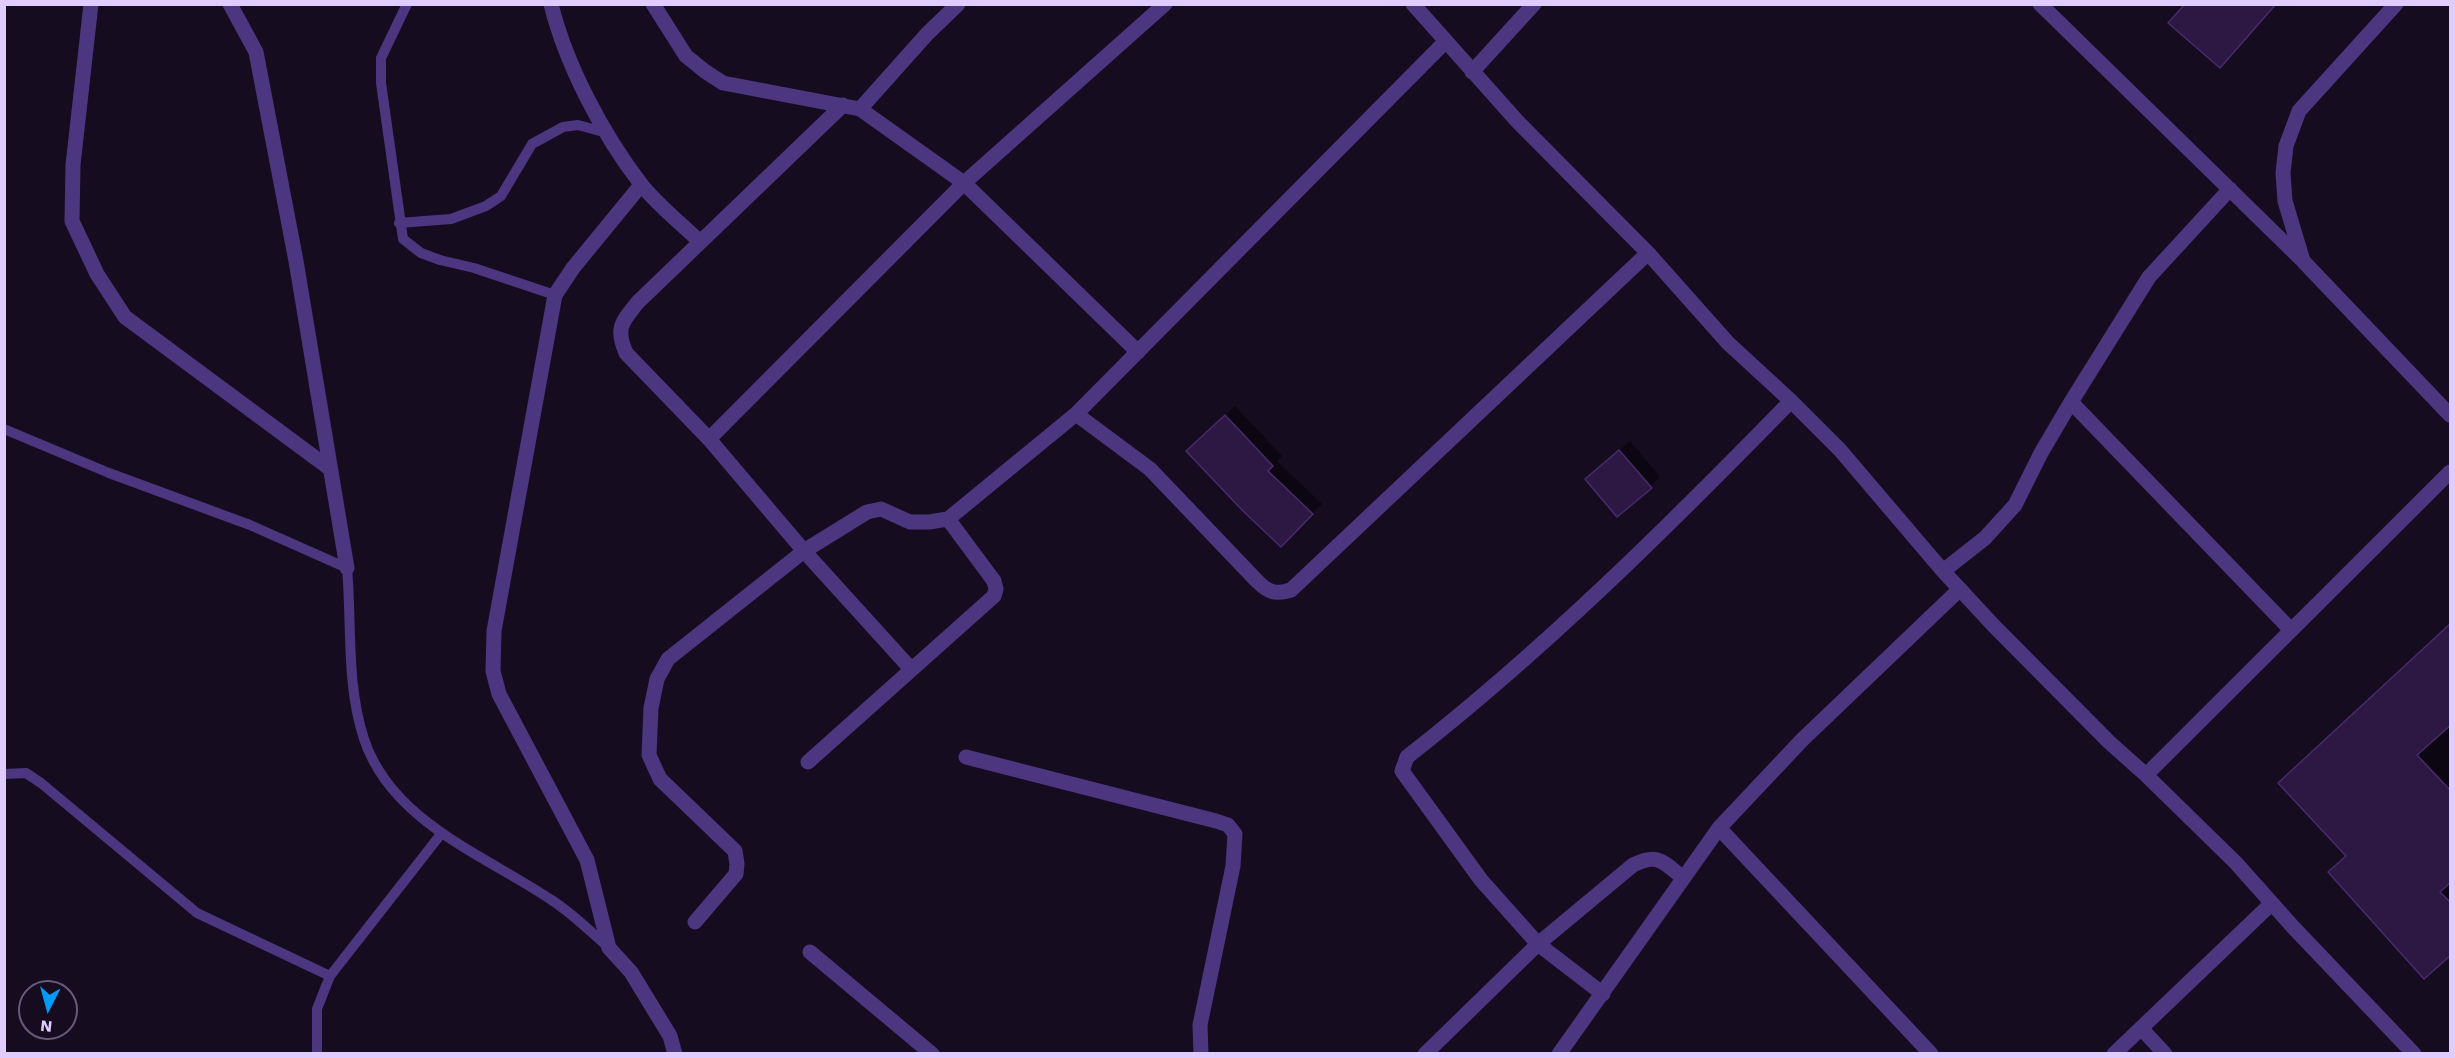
<!DOCTYPE html>
<html>
<head>
<meta charset="utf-8">
<style>
	body { margin:0 }
	#map { position:relative; width:2455px; height:1058px; overflow:hidden; background:#150c20; font-family:"Work Sans",sans-serif }
	canvas { display:block }
	.frame { position:absolute; inset:0; border:6px solid #e0ccff; pointer-events:none }
	.north { position:absolute; left:18px; top:980px; width:60px; height:60px; box-sizing:border-box; background:#150c20; border:2px solid #665979; border-radius:50%; rotate:186deg; font-size:16px; font-weight:700; line-height:24px; text-align:center; color:#e0ccff }
	.north::after { content:''; display:block; margin:auto; width:21px; height:27px; background:#009bf7; clip-path:polygon(50% 0,100% 100%,50% 72%,0 100%) }
</style>
</head>
<body>
<div id="map">
<canvas width="2455" height="1058"></canvas>
<div class="frame"></div>
<div class="north">N</div>
</div>
<script>
const c = document.querySelector('canvas').getContext('2d');
c.lineJoin = 'round';
function paint(path, color) { c.fillStyle = color; c.fill(path, 'evenodd'); }
function trace(path, color, width, dash) { c.strokeStyle = color; c.lineWidth = width; c.lineCap = dash ? 'butt' : 'round'; c.setLineDash(dash || []); c.stroke(path); }
const shadow = new Path2D(`
	M1235,406L1282,456L1277,461L1322,504L1281,545L1197,441Z
	M1630,441L1660,477L1650,487L1597,470Z
	M2450,625V953L2348,855Z`);
const building = new Path2D(`
	M2185,4H2276L2220,68L2168,23Z
	M1225,415L1273,466L1268,471L1313,514L1281,547L1243,511L1186,451Z
	M1619,450L1652,488L1617,517L1585,479Z
	M2451,623V725L2417,755L2451,791V882L2440,892L2451,903V955L2424,979L2328,872L2346,856L2278,783Z`);
const lane = new Path2D(`
	M407,4L381,58V83L403,239L421,253L440,260L474,268L555,295
	M399,223L451,219L486,206L501,196L532,144L563,127L578,125L607,133
	M4,429L109,473L250,525L347,568C352,625 346,684 364,739C392,823 487,856 553,901C573,914 591,932 609,948
	M4,774L26,773L41,783L197,913L330,976
	M317,1054V1009L330,976L441,834`);
const street = new Path2D(`
	M91,4L73,165L72,221L97,274L125,317L329,468
	M230,4L256,52L296,261L347,568
	M551,4C566,65 603,135 641,184C657,205 681,223 700,242
	M653,4L686,56L706,72L723,83L860,109L964,183L1138,352
	M1413,4L1517,121L1648,253L1728,343L1791,401L1840,450L1943,571L1994,626L2109,742L2146,775L2236,863L2293,927L2414,1054
	M2040,4L2301,259
	M2396,4L2299,111L2286,146L2283,173L2285,201L2303,261L2450,415
	M1472,72L1534,4
	M843,105L638,302C622,322 615,328 626,353L709,439L804,551L911,669
	M860,109L927,34L958,4
	M641,185L573,268L555,295L494,631L493,671L499,694L587,860L609,948L631,972L670,1036L675,1054
	M2071,402L2291,630
	M1076,414L1150,469L1257,581C1268,592 1275,595 1291,590L1648,253
	M709,439L964,183L1165,4
	M1943,571L1985,538L2015,505L2041,453L2071,402L2149,277L2230,189
	M966,757L1216,821L1228,825L1235,834L1233,866L1200,1025L1201,1054
	M808,762L994,596L996,589L994,581L948,519
	M2146,775L2450,472
	M1719,828L1931,1054
	M695,922L736,874L737,864L735,851L660,779L649,755L651,708L657,679L668,659L804,551L867,512L881,509L910,522H929L948,519L1076,414L1445,42
	M810,952L932,1054
	M1603,994L1538,944L1481,880L1402,771L1407,757C1544,650 1669,526 1791,401
	M2141,1028L2165,1054
	M1425,1054L1538,944L1633,865C1658,853 1662,861 1682,877
	M1559,1054L1719,828L1802,740L1960,589
	M2114,1054L2271,904`);
paint(shadow, '#0007');
paint(building, '#2c1842');
trace(building, '#4a2a6e', 1.5);
trace(lane, '#4d3680', 10);
trace(street, '#4d3680', 15);
</script>
</body>
</html>
